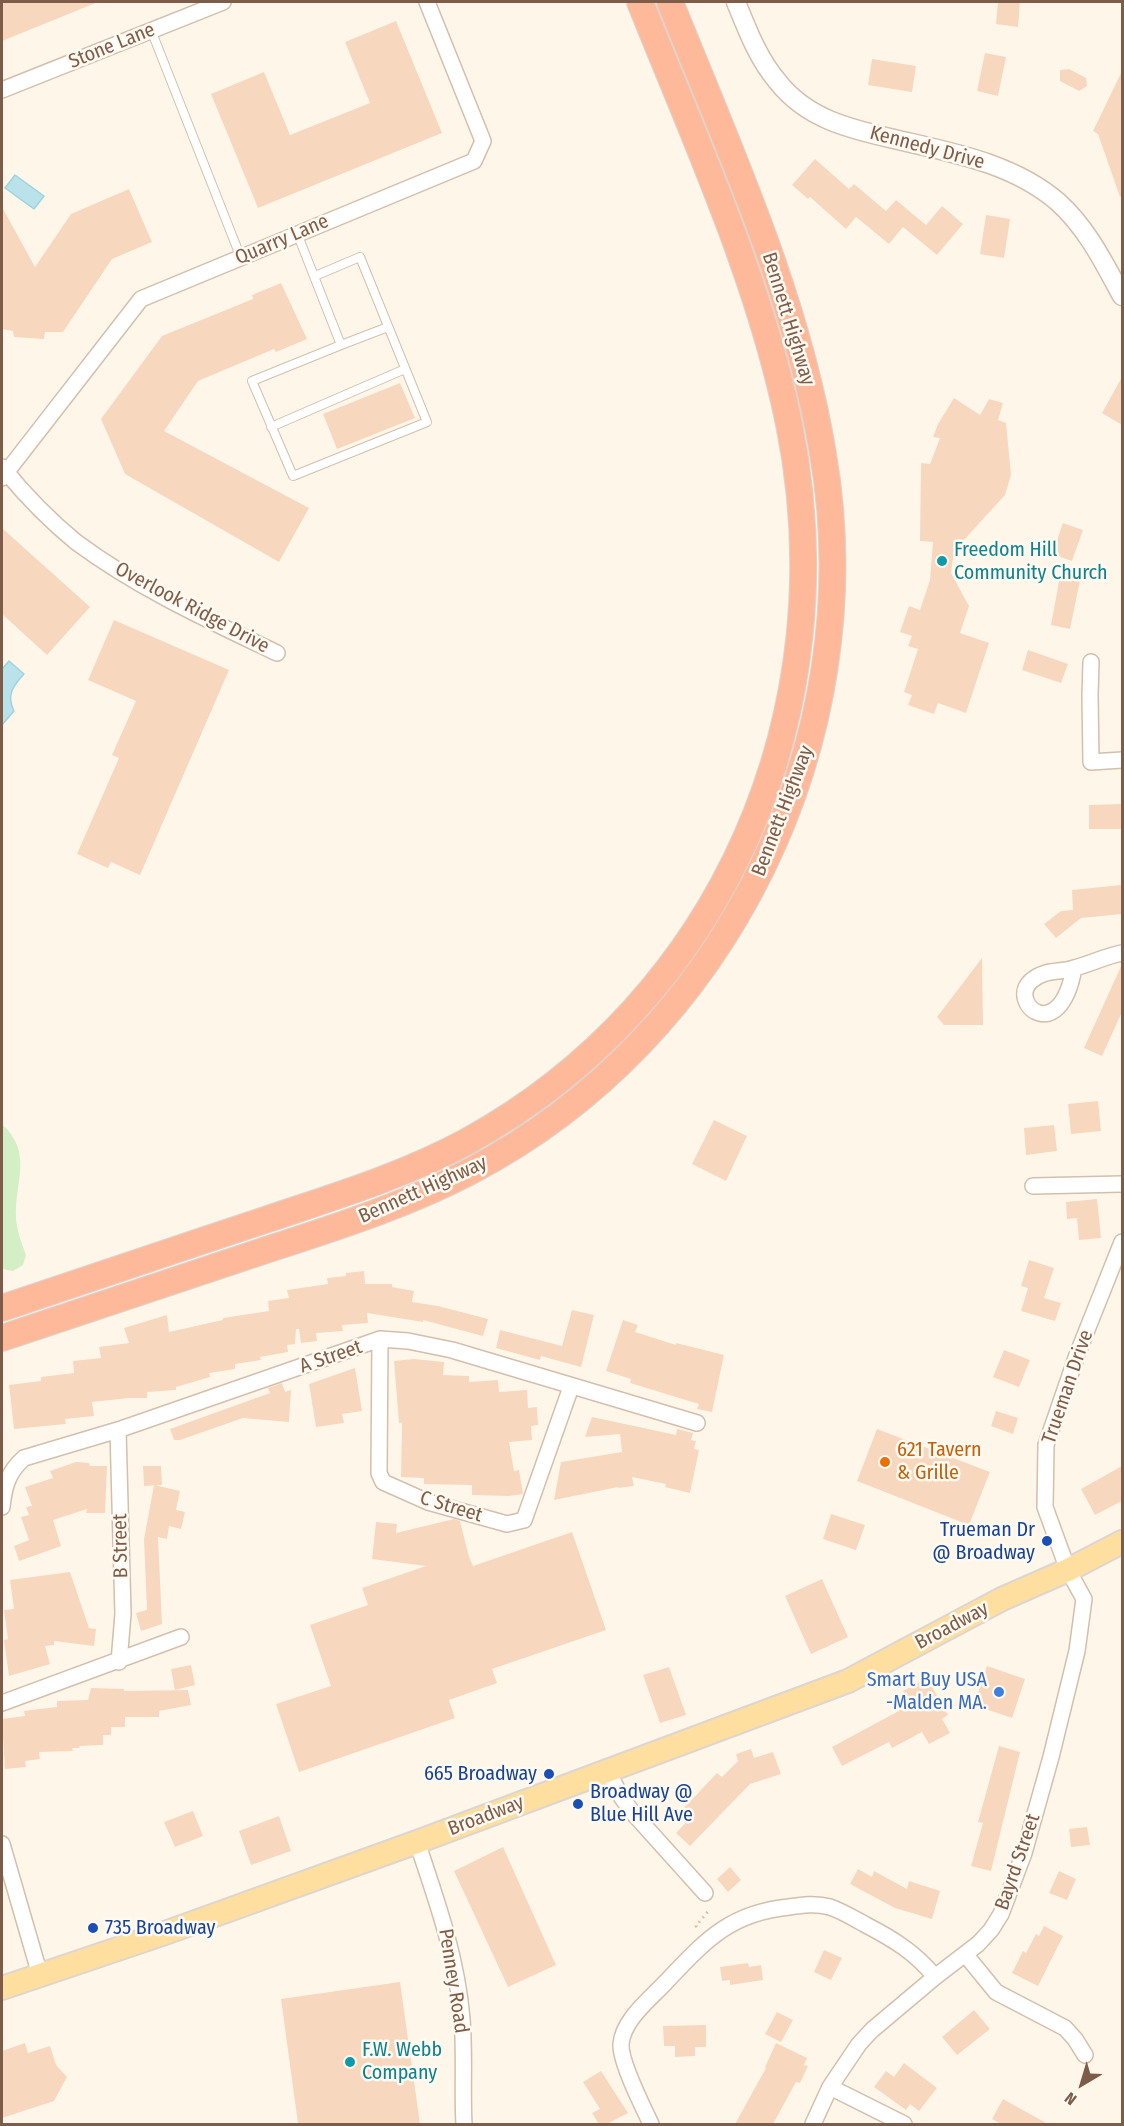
<!DOCTYPE html>
<html>
<head>
<meta charset="utf-8">
<style>
	body { margin:0 }
	#map { position:relative; width:1124px; height:2126px; overflow:hidden; background:#fef7e9; font-family:"Fira Sans Condensed",sans-serif }
	canvas { display:block }
	.frame { position:absolute; inset:0; border:3px solid #7d5d49; pointer-events:none }
	.north { position:absolute; left:1052px; top:2054px; width:60px; height:60px; -webkit-text-stroke:4px #fffaf1; paint-order:stroke; rotate:218deg; font-size:16px; font-weight:700; line-height:24px; text-align:center; color:#7d5d49 }
	.north::after { content:''; display:block; margin:auto; width:21px; height:27px; background:#7d5d49; clip-path:polygon(50% 0,100% 100%,50% 72%,0 100%) }
</style>
</head>
<body>
<div id="map">
<canvas width="1124" height="2126"></canvas>
<div class="frame"></div>
<div class="north">N</div>
</div>
<script>
const c = document.querySelector('canvas').getContext('2d');
c.lineJoin = 'round';
function paint(path, color) { c.fillStyle = color; c.fill(path, 'evenodd'); }
function trace(path, color, width, dash) { c.strokeStyle = color; c.lineWidth = width; c.lineCap = dash ? 'butt' : 'round'; c.setLineDash(dash || []); c.stroke(path); }
function drawText(font, color, halo, rows, align = 'center') {
  c.font = font + ' "Fira Sans Condensed",sans-serif'; c.lineWidth = 5; c.setLineDash([]); c.textBaseline = 'middle'; c.strokeStyle = halo; c.fillStyle = color; for (const [text, x, y, turn = 0] of rows) {
    c.save(); c.translate(x, y); c.rotate((+turn || 0) * Math.PI / 180); c.textAlign = isNaN(turn) ? turn : align; if (halo) c.strokeText(text, 0, 0); c.fillText(text, 0, 0); c.restore();
  }
}
const green = new Path2D(`
	M2,1124C34,1154 14,1182 16,1219C17,1232 22,1243 26,1255L23,1265L13,1271L2,1269Z`);
const water = new Path2D(`
	M15,175L44,196L34,209L5,188Z
	M9,661L24,674C13,686 6,695 14,711L2,725V669Z`);
const building = new Path2D(`
	M2,2H98L2,41Z
	M998,2H1020L1018,27L996,24Z
	M396,21L442,133L258,208L211,94L264,72L290,135L370,103L345,42Z
	M985,53L1006,57L998,96L977,91Z
	M872,59L916,66L912,92L868,85Z
	M1069,69L1086,78L1087,86L1079,91L1060,81V70Z
	M1122,71V196L1120,197L1098,134L1093,131Z
	M815,159L849,189L854,184L886,211L896,200L926,225L942,206L963,224L937,255L903,227L889,244L856,217L846,229L810,197L808,199L792,185Z
	M129,189L152,242L112,259L63,332H45L44,339L14,337L13,331L2,329V207L35,267L71,214Z
	M986,215L1010,219L1004,258L980,254Z
	M281,283L307,339L276,352L274,349L198,381L164,431L309,508L279,562L125,474L101,419L162,336L253,299L252,295Z
	M1122,377V425L1102,413Z
	M400,383L415,418L337,449L323,414Z
	M954,398L980,415L989,399L1003,403L998,420L1006,423L1011,475L1005,495L964,540L963,544L955,543L951,573L969,606L960,633L989,643L966,713L938,703L934,714L908,705L912,695L904,692L918,649L908,646L912,636L900,632L909,606L920,610L930,580L933,542L920,541L921,463L930,464L940,438L933,437L938,424Z
	M1063,523L1083,530L1072,561L1052,554Z
	M2,528L90,607L47,655L2,614Z
	M1060,576L1080,580L1070,629L1051,625Z
	M114,620L229,670L140,875L111,862L108,868L77,854L119,758L112,755L136,701L88,680Z
	M1028,650L1068,664L1061,683L1022,670Z
	M1122,804V829H1089V805Z
	M1121,885L1122,914L1081,918L1056,938L1044,924L1061,911L1073,910L1072,890Z
	M982,958L983,1025H944L937,1017Z
	M1122,964V1012L1102,1056L1084,1048Z
	M1098,1101L1101,1131L1071,1134L1068,1104Z
	M714,1120L747,1136L726,1181L692,1164Z
	M1054,1125L1057,1151L1026,1155L1024,1128Z
	M1097,1199L1101,1238L1079,1240L1077,1218L1067,1219L1066,1202Z
	M1029,1260L1054,1268L1044,1298L1061,1303L1055,1321L1021,1311L1028,1288L1021,1286Z
	M364,1271L365,1284H392V1287L414,1291L412,1302L438,1306L488,1319L483,1336L423,1320V1322L367,1313L368,1323L342,1325L343,1331L316,1333L317,1341L301,1343L299,1329H296L295,1344L287,1345L288,1352L260,1357L261,1360L235,1364V1369L209,1373L210,1377L176,1387V1390L147,1392V1398H129L92,1402L94,1416L65,1419L66,1424L14,1429L9,1385L41,1381V1377L74,1373L73,1361L101,1358L99,1347L129,1343L124,1328L167,1315L169,1332L223,1320V1318L269,1311L268,1301L289,1298L287,1290L328,1284L327,1278L346,1276V1273Z
	M572,1310L594,1315L581,1367L541,1356L540,1360L496,1348L500,1330L562,1346Z
	M623,1320L638,1325L635,1332L676,1345V1343L724,1355L712,1412L697,1409L699,1404L630,1383L631,1379L606,1371Z
	M1004,1350L1030,1360L1019,1387L993,1377Z
	M414,1359L444,1362L443,1375L469,1376V1382L498,1380L499,1392L527,1390L528,1408L537,1407L538,1425L531,1426L532,1440L509,1442L514,1471L519,1470L523,1494L509,1496L472,1495V1485L424,1484V1478L401,1477L402,1423H399L394,1361Z
	M355,1368L362,1411L342,1414L344,1423L316,1427L309,1384Z
	M282,1383L285,1392L291,1390L289,1422L243,1418L180,1440H174L170,1429L270,1393L268,1388Z
	M996,1411L1018,1418L1013,1434L991,1426Z
	M592,1417L676,1435L677,1429L693,1433L691,1440L696,1441L694,1449L699,1450L690,1493L665,1487L666,1484L632,1477L634,1486L618,1488V1487L554,1500L561,1462L622,1452L620,1434L585,1437Z
	M877,1429L990,1472L969,1525L857,1481Z
	M76,1462L89,1463L90,1466H107L105,1513H86L87,1509L53,1520L61,1546L19,1561L14,1546L29,1540L21,1517L29,1515L26,1507L32,1506L25,1487L53,1478L50,1471Z
	M143,1466H161L162,1485L144,1486Z
	M1122,1466V1501L1095,1515L1081,1489Z
	M154,1485L180,1491L176,1510L185,1512L181,1529L169,1526L167,1539L158,1537L162,1624L141,1631L136,1613L147,1610L144,1539Z
	M831,1514L865,1525L856,1550L823,1539Z
	M454,1519L460,1521L469,1557L473,1566L572,1532L606,1630L492,1669L497,1683L449,1700L455,1718L299,1772L276,1704L331,1686L310,1625L368,1605L362,1588L426,1566L372,1559L376,1522L397,1524L396,1533Z
	M70,1572L89,1628L96,1629L94,1646L54,1641V1645L45,1646L50,1664L9,1676L4,1640L8,1639L4,1610L14,1609L10,1580Z
	M822,1579L848,1637L811,1654L785,1596Z
	M191,1665L195,1685L175,1690L171,1669Z
	M987,1666L1025,1679L1012,1718L974,1705Z
	M669,1667L686,1715L660,1723L643,1675Z
	M927,1678L948,1715L942,1719L950,1733L929,1744L922,1732L892,1748L889,1742L842,1766L832,1747L908,1706L910,1704L903,1691Z
	M91,1688L124,1689V1691L188,1690L191,1705L159,1711V1717H125V1727H111V1735H103V1745L79,1746L80,1748H72L73,1751L39,1752L40,1759L25,1761L26,1767L5,1769L2,1719L25,1716L24,1711L57,1707V1701L88,1700Z
	M999,1746L1020,1752L991,1871L971,1866L983,1823L978,1822Z
	M751,1749L754,1758L773,1752L781,1774L750,1784L690,1846L676,1833L692,1816L684,1808L717,1773L722,1777L738,1761L736,1754Z
	M193,1811L203,1836L175,1847L164,1822Z
	M279,1816L291,1851L251,1865L239,1831Z
	M1087,1827L1090,1845L1071,1847L1069,1829Z
	M503,1847L556,1965L508,1987L454,1871Z
	M730,1867L741,1880L728,1892L717,1879Z
	M858,1869L872,1877L874,1871L907,1889L909,1881L940,1891L932,1919L895,1908L850,1884Z
	M1059,1871L1076,1879L1067,1900L1049,1893Z
	M1044,1926L1063,1936L1038,1986L1012,1973L1023,1951L1026,1953L1036,1934L1039,1936Z
	M824,1950L842,1958L831,1980L814,1972Z
	M748,1963L749,1967L761,1965L763,1980L730,1985V1980L722,1981L720,1967Z
	M400,1982L420,2124H298L281,1999Z
	M974,2010L990,2029L957,2055L942,2037Z
	M777,2012L793,2020L781,2042L765,2034Z
	M706,2025V2047H695V2056L675,2057V2046H664L663,2026Z
	M25,2043L28,2053L50,2046L56,2065L67,2077L54,2101L2,2118V2051Z
	M776,2043L807,2058L804,2065L808,2066L800,2083L796,2082L773,2124H735L766,2068L765,2067Z
	M904,2063L937,2088L919,2111L910,2104L906,2110L874,2087L886,2071L894,2077Z
	M601,2071L628,2113L607,2124H599L592,2113L600,2109L583,2082Z
	M1003,2099L1048,2124H1001L992,2119Z`);
const path = new Path2D(`
	M697,1927L696,1926L710,1909`);
const service = new Path2D(`
	M151,30L241,258
	M297,233L341,345L252,381L293,476L427,422L360,257L315,276
	M341,345L388,327
	M271,427L405,369`);
const minor = new Path2D(`
	M2,90L223,2
	M2,467C24,494 49,520 76,542C138,588 208,620 277,653
	M2,478L141,299L474,161L483,141L427,2
	M1091,662L1090,695L1091,762L1122,760
	M1074,968C1060,1048 1007,1003 1031,981C1044,969 1059,973 1074,968C1091,964 1105,956 1122,953
	M1033,1186L1122,1184
	M380,1339L379,1473L383,1482L428,1502L507,1524L524,1520L571,1387
	M118,1430L123,1614L119,1662
	M2,1507C4,1487 8,1472 24,1458L118,1430L380,1339L408,1341L452,1350L697,1423
	M2,1703L181,1637
	M607,1770L622,1798L633,1813L705,1893
	M417,1842C437,1901 457,1958 462,2019C465,2054 462,2089 464,2124
	M2,1844L40,1975
	M965,1954L996,1992L1065,2028L1075,2039L1085,2055
	M830,2087L904,2124
	M651,2124C643,2107 620,2062 621,2044C623,2020 649,2000 665,1983C705,1941 729,1913 789,1907C802,1905 816,1903 830,1907C842,1911 855,1919 866,1925C893,1939 916,1953 935,1977
	M813,2124L830,2087L859,2044L872,2030L935,1977L978,1944L991,1930L1001,1914L1024,1853L1051,1757L1077,1651L1084,1599L1068,1570L1045,1507L1046,1445L1077,1355L1122,1242`);
const tertiary = new Path2D(`
	M736,2C747,29 758,59 778,82C807,119 850,129 894,139C950,152 1013,163 1058,202C1087,228 1104,263 1122,296`);
const primary = new Path2D(`
	M2,1988L165,1933L417,1842L848,1681L1002,1599L1068,1570L1122,1542`);
const motorway = new Path2D(`
	M2,1308C89,1279 177,1249 265,1220C333,1197 403,1176 466,1142C725,1000 847,710 789,424C760,281 694,137 640,2
	M2,1338C89,1309 176,1280 263,1251C333,1228 404,1206 469,1172C727,1038 872,739 823,454C797,296 729,149 670,2`);
const markers = [
	[942,561,6,"#0f9aa8"],
	[885,1462,6,"#e8710a"],
	[1047,1541,6,"#1a4fb4"],
	[999,1692,6,"#3f7fe0"],
	[549,1774,6,"#1a4fb4"],
	[578,1804,6,"#1a4fb4"],
	[93,1928,6,"#1a4fb4"],
	[350,2062,6,"#0f9aa8"]
];
const streetNames = [
	["Stone Lane",112,46,-22],
	["Kennedy Drive",927,148,15],
	["Quarry Lane",282,240,-23],
	["Bennett Highway",788,319,73],
	["Overlook Ridge Drive",192,608,28],
	["Bennett Highway",783,811,-69],
	["Bennett Highway",423,1190,-24],
	["A Street",331,1357,-19],
	["Trueman Drive",1068,1387,-71],
	["C Street",451,1507,17],
	["B Street",121,1546,-91],
	["Broadway",952,1626,-28],
	["Broadway",486,1816,-21],
	["Bayrd Street",1018,1862,-71],
	["Penney Road",453,1981,81]
];
const cultureNames = [
	["Freedom Hill",954,550],
	["Community Church",954,573],
	["F.W. Webb",362,2050],
	["Company",362,2073]
];
const foodNames = [
	["621 Tavern",897,1450],
	["& Grille",897,1473]
];
const transitNames = [
	["Trueman Dr",1035,1530],
	["@ Broadway",1035,1553],
	["665 Broadway",537,1774],
	["Broadway @",590,1792,"left"],
	["Blue Hill Ave",590,1815,"left"],
	["735 Broadway",105,1928,"left"]
];
const shopNames = [
	["Smart Buy USA",987,1680],
	["-Malden MA.",987,1703]
];
paint(green, '#d4eec5');
paint(water, '#bae2eb');
trace(water, '#a0d2de', 1.5);
paint(building, '#f7d7be');
trace(service, '#d3bfac', 10);
trace(minor, '#d3bfac', 18);
trace(tertiary, '#d3bfac', 21);
trace(primary, '#ddd5d0', 26);
trace(motorway, '#ddd5d0', 28);
trace(path, '#ddbaa0', 3, [1.5, 4.5]);
trace(service, '#fff', 8);
trace(minor, '#fff', 15);
trace(tertiary, '#fff', 18);
trace(primary, '#ffdf9f', 22);
trace(motorway, '#feb99b', 26);
for (const [x, y, r, color] of markers) { const dot = new Path2D(); dot.arc(x, y, r, 0, 2 * Math.PI); c.fillStyle = color; c.fill(dot); trace(dot, '#fffaf1', 2); }
drawText('20px', '#7d5d49', '#fffaf1', streetNames);
drawText('20px', '#0d838f', '#fffaf1', cultureNames, 'left');
drawText('20px', '#c56008', '#fffaf1', foodNames, 'left');
drawText('20px', '#164399', '#fffaf1', transitNames, 'right');
drawText('20px', '#366cbe', '#fffaf1', shopNames, 'right');
</script>
</body>
</html>
